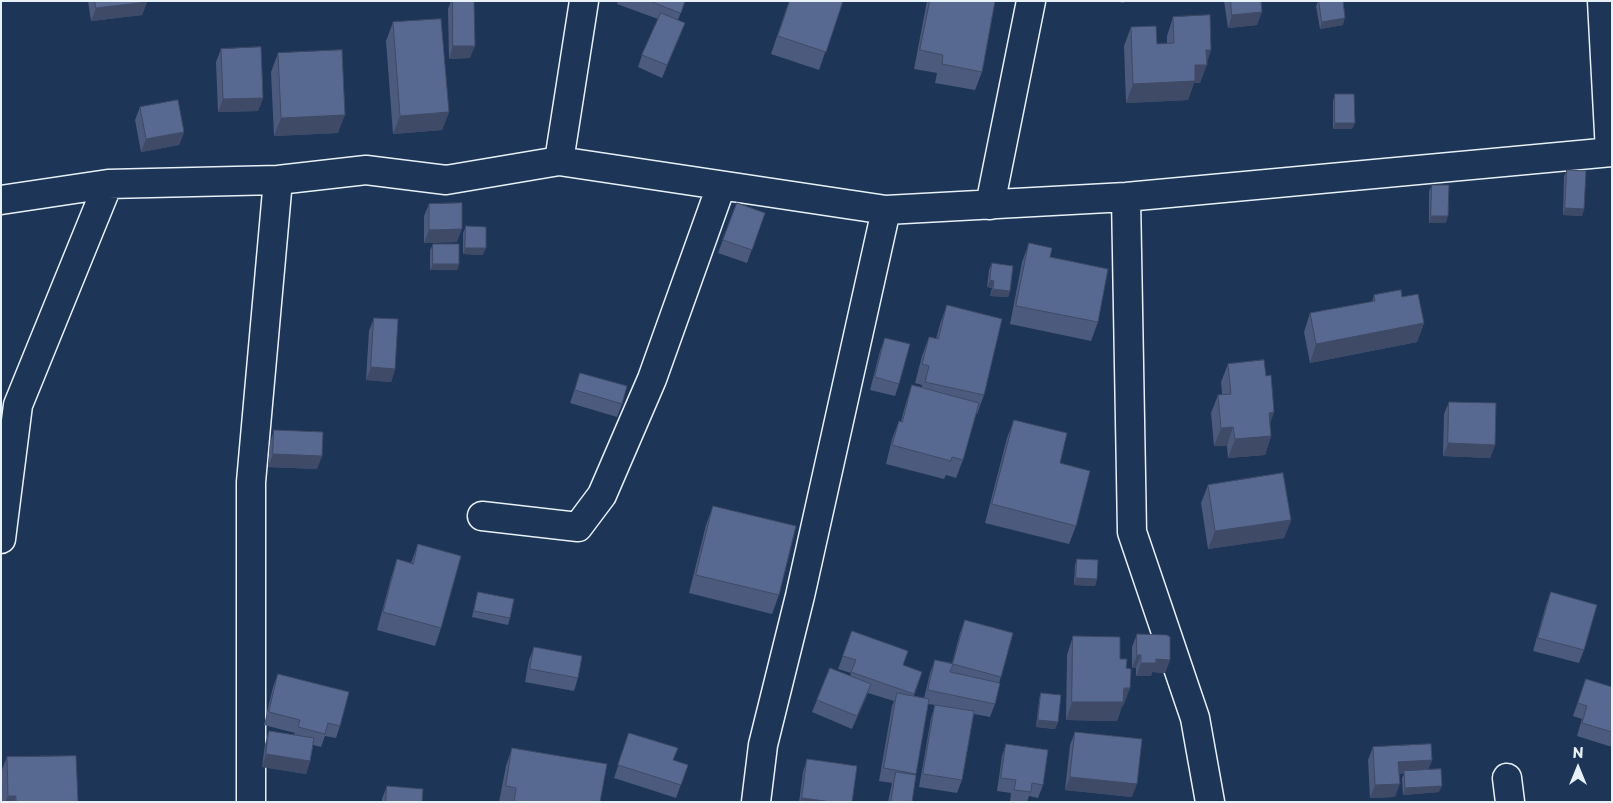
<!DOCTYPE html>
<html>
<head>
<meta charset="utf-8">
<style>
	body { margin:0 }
	#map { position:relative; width:1613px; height:803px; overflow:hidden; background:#1d3557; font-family:"Playpen Sans",sans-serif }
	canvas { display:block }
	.frame { position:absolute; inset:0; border:2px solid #e8f1f8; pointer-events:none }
	.north { position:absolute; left:1553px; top:743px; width:50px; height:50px; -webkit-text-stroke:4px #1d3557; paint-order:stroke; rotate:0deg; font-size:14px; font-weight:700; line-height:20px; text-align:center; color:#e8f1f8 }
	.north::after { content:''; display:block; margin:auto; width:18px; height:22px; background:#e8f1f8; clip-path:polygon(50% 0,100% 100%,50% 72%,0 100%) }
</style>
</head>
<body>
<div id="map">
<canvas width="1613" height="803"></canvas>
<div class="frame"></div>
<div class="north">N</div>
</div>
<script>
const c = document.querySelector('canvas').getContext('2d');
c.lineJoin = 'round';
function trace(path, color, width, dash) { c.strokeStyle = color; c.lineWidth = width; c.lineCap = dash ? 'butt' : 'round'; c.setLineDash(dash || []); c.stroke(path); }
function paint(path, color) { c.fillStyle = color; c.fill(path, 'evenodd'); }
const street = new Path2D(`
	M1602,1L1610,152
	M559,161L584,1
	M1126,197L1132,532L1195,718L1210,802
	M1,200L108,184L278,180L366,170L446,180L559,161L886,210L1126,197L1612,152
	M990,205L1031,1
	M482,516L578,527L602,495L652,379L721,186
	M1,539L18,405L108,184
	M1507,778L1510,802
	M251,802V482L278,180
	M756,802L763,745L800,596L886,210`);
const wall = new Path2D(`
	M88,1H147V2L142,15L91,21Z
	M451,1H474L470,58L449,59L448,9Z
	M618,1H685L678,20L685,23L662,78L638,67L642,55L658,19L617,4Z
	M789,1H843L819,70L771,54Z
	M927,1H995L982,72L975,90L935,83L937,73L914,69Z
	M1113,1H1124V3Z
	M1224,1H1261L1257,25L1228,28Z
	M1318,1H1343V25L1320,29L1316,6Z
	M1173,17L1211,50L1200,83H1194L1188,100L1126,103L1124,46L1131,27L1157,44L1167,43V36Z
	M393,22L449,112L442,130L393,134L386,41Z
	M221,49L263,98L258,111L218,112L216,62Z
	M278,53L338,133L274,136L271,72Z
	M1335,94L1352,129H1333V101Z
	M140,107L184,132L179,145L141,152L135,120Z
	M1567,170L1584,209L1582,216L1563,215L1564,176Z
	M1432,185L1446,223H1429V191Z
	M737,203L765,213L747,263L718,253Z
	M429,204L457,242L424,243V216Z
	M466,226L483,255L463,254V233Z
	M1029,243L1050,257L1098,322L1091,341L1010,324L1022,262Z
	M433,244L459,264L457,270H430V250Z
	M992,263L1010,291L1008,297L990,296L992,288L987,287L989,270Z
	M1374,295L1402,297L1424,323L1417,342L1310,363L1304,332L1310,313L1372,302Z
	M947,305L984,395L977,414H976L963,460L956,478L946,475L944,479L886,464L892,439L899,421H901L906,403L912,385L922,387V385L915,383L922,356L929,337L936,339L940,324Z
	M374,318L395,369L391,382L366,380L369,331Z
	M885,338L899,384L895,396L870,390L880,351Z
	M1228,364L1266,376L1274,412L1270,423L1271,436L1265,455L1228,458L1227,446H1214L1211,413L1218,395L1222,394L1221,382Z
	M580,373L622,404L617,417L570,403Z
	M1449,402L1495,445L1490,458L1443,456L1444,414Z
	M1014,420L1060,463L1076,526L1069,544L985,523L1007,438Z
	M274,430L322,456L317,469L268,467L270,443Z
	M1208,485L1291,520L1284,538L1208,549L1201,503Z
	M713,506L779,595L772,614L689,593L706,525Z
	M418,544L441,628L435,646L377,630L391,578L397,559L411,563Z
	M1077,559L1097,579L1095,586L1074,585L1075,565Z
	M478,592L510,618L508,625L472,617L476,599Z
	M1551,592L1584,650L1579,663L1533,651L1546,605Z
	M965,620L1001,677L999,683L995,704L990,717L974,714L962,780L957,793L919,787L931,718L935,705L928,704L915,775L912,802H888L892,783L879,781L892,706L894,701L868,693L852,729L812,712L817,700L850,676L851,673L838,669L852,631L903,665L922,672L914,696L924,698L930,673L935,660L952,663L960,633Z
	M1137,634L1170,660L1165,673L1152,672L1151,676H1136V668H1132V647Z
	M1073,636L1120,659L1126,668L1130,688L1123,706H1122L1117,721L1066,720L1067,655Z
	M534,647L578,678L574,691L525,682L529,660Z
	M278,674L340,726L336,738L325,736L321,747L313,745L310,761L306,774L262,767L265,744L269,731L294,735L295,733L264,725L273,687Z
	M1586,679L1612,687V747L1577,736L1582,719L1573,716Z
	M1041,693L1058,722L1055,729L1036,727L1039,700Z
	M1075,732L1132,797L1065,790L1070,745Z
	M629,733L673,760L688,765L676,798L614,778Z
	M1006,744L1043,785L1038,798L1029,796L1027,802H1010L1011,793L997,791L1002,756Z
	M1373,747L1432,760L1428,770L1439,792L1403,795L1402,778L1404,774H1399L1395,797L1370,798L1368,760Z
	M512,748L600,802H499L506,766Z
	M7,757L78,802H1V772Z
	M807,759L852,802H799L803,772Z
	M387,786L422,802H382V799Z`);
const shadedWall = new Path2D(`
	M147,2L142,15L91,21L96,8Z
	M1262,12L1257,25L1228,28L1232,15Z
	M1345,18L1343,25L1320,29L1322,22Z
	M685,23L680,36L662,78L667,65Z
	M453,46H475L470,58L449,59Z
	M1206,50H1211L1206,65H1207L1200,83H1194L1188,100L1126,103L1133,84L1195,65Z
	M263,98L258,111L218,112L223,99Z
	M449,112L442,130L393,134L400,116Z
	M345,115L338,133L274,136L281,118Z
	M1335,123H1355L1352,129H1333Z
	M184,132L179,145L141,152L146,139Z
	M1565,208L1584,209L1582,216L1563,215Z
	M1431,216H1448L1446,223H1429Z
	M462,229L457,242L424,243L429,230Z
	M465,248H486L483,255L463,254Z
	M433,264H459L457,270H430Z
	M990,280L994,281L992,288L987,287Z
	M993,289L1010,291L1008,297L990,296Z
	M1424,323L1417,342L1310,363L1316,344Z
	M371,367L395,369L391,382L366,380Z
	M1274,412L1267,431L1269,413Z
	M1233,427L1227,446H1214L1221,428Z
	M1271,436L1265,455L1228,458L1235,439Z
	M1448,443L1495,445L1490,458L1443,456Z
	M273,454L322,456L317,469L268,467Z
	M1291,520L1284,538L1208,549L1215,531Z
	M1076,578L1097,579L1095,586L1074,585Z
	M1137,655H1141L1136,668H1132Z
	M1156,659L1170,660L1165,673L1152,672L1151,676H1136L1141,663Z
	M871,684L866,697L852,729L857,716Z
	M1124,688H1130L1123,706H1122L1117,721L1066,720L1072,702Z
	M1038,720L1058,722L1055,729L1036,727Z
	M266,754L310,761L306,774L262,767Z
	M1432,760L1427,773L1404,771V774H1393L1398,762Z
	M1070,777L1137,784L1132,797L1065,790Z
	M1400,784L1395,797L1370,798L1375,785Z
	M1442,786L1439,792L1403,795L1405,788Z
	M8,796H16L14,802H5Z
	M802,798L832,802H800Z`);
const building = new Path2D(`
	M95,1H147V2L96,8Z
	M453,1H474L475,46H453Z
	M650,1H685L681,13Z
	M790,1H843L826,52L778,36Z
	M930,1H995L982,72L942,64L943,55L920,50Z
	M1231,1H1261L1262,12L1232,15Z
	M1319,1H1343L1345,18L1322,22Z
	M661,13L685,23L667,65L642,55Z
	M1210,15L1211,50H1206L1207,65H1195V81L1133,84L1131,27L1156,26L1157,44L1174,43L1173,17Z
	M441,19L449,112L400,116L393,22Z
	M261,47L263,98L223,99L221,49Z
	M342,50L345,115L281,118L278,53Z
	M1335,94H1354L1355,123H1335Z
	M178,100L184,132L146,139L140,107Z
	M1567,170L1586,171L1584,209L1565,208Z
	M1432,185H1449L1448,216H1431Z
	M462,203V229L429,230V204Z
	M737,203L765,213L752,250L723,240Z
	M466,226L486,227V248H465Z
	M1029,243L1052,248L1050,257L1108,269L1098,322L1016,306Z
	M433,244H459V264H433Z
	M992,263L1013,266L1010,291L993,289L994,281L990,280Z
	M1401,290L1402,297L1418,294L1424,323L1316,344L1310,313L1375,301L1374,295Z
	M947,305L1002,319L984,395L925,382L929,366L922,364L929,337L938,339Z
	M374,318L398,319L395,369L371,367Z
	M885,338L910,344L899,384L875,377Z
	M1264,360L1266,376L1271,375L1274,412L1269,413L1271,436L1235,439L1233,427L1221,428L1218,395L1231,394L1228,364Z
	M580,373L627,386L622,404L575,390Z
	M912,385L979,403L963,460L952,457L951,461L892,445L899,421L902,422Z
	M1449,402L1496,403L1495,445L1448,443Z
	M1014,420L1067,433L1060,463L1090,471L1076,526L992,504Z
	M274,430L323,432L322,456L273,454Z
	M1283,473L1291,520L1215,531L1208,485Z
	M713,506L796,526L779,595L696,575Z
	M418,544L461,556L441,628L383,612L397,559L413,564Z
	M1077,559L1098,560L1097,579L1076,578Z
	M478,592L514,599L510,618L474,611Z
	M1551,592L1597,605L1584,650L1538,638Z
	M965,620L1013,633L1001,677L953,664Z
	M852,631L908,651L903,665L922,672L914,694L851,672L856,660L843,656Z
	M1137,634L1167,635L1170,637V660L1156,659V663H1141V655H1137Z
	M1073,636L1120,637V659H1127L1126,668L1131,669L1130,688H1124L1123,702H1072Z
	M534,647L582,656L578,678L530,669Z
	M935,660L953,664L950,672L1000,683L995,704L928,690Z
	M830,668L871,684L857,716L817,700Z
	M278,674L349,692L340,726L328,723L325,734L298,727L300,720L269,712Z
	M1586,679L1612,687V732L1582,723L1587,706L1578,703Z
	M897,693L929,699L916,774L884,768Z
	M1041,693L1061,695L1058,722L1038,720Z
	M935,705L974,711L962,780L923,774Z
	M269,731L314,738L310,761L266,754Z
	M1075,732L1142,739L1137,784L1070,777Z
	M629,733L678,748L673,760L688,765L681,785L618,765Z
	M1006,744L1048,750L1043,785L1032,783L1031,792L1014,790L1016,780L1001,778Z
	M1431,744L1432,760L1398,762L1400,784L1375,785L1373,747Z
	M512,748L607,764L600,802H514L516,788L506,786Z
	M76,756L78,802H16V796H8L7,757Z
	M807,759L857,766L852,802H832L802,798Z
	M1441,769L1442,786L1405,788L1404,771Z
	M896,772L916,775L912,802H891Z
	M387,786L423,789L422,802H386Z`);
trace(street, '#e8f1f8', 31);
trace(street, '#1d3557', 28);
paint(wall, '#4c5a7d');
paint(shadedWall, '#3e4a66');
paint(building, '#586991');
trace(building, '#3e4a66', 1);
</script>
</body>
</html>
